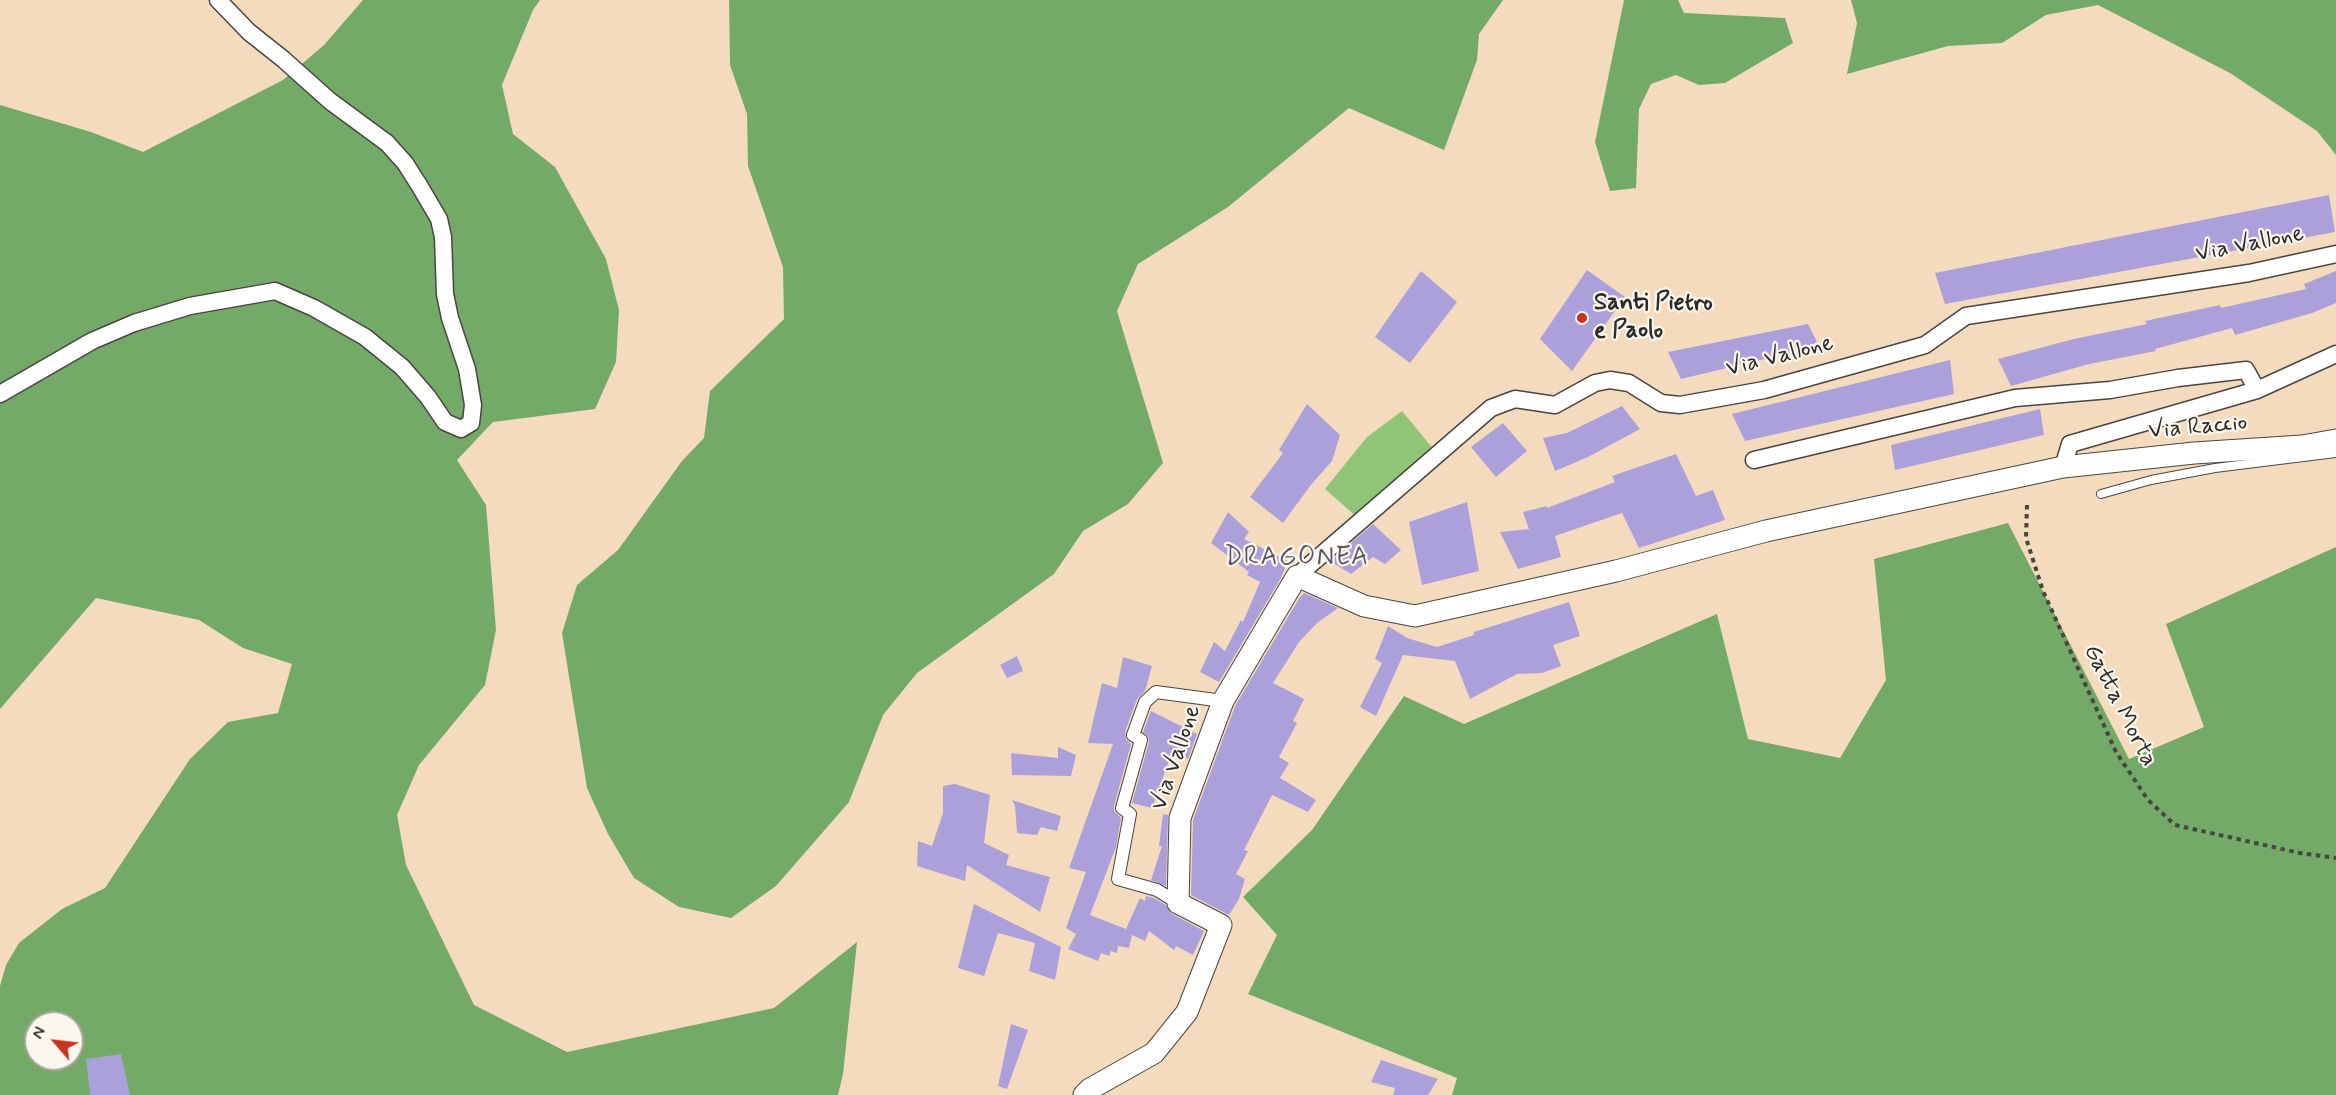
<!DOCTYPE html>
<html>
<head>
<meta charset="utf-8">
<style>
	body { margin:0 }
	#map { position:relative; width:2336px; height:1095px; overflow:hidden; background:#f4dbbe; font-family:Mynerve,sans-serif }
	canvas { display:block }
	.north { position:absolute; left:24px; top:1011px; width:60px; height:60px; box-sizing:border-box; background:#fbf7ec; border:2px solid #a8a59f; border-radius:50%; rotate:298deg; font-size:16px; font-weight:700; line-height:24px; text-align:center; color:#2b2b2b }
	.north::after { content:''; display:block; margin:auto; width:21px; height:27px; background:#c8321e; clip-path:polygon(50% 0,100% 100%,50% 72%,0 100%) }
</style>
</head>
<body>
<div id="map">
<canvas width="2336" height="1095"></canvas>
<div class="north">N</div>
</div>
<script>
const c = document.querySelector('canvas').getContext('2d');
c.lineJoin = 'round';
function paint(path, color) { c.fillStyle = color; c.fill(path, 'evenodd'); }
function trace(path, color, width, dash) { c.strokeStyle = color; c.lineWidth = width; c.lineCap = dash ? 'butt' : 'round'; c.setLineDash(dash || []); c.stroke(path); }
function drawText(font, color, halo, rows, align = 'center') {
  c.font = font + ' Mynerve,sans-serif'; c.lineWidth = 4.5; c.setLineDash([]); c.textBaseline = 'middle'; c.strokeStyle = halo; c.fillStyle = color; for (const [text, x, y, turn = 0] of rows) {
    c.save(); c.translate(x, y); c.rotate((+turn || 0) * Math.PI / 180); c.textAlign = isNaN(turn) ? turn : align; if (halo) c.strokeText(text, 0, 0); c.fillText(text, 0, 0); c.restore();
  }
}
const green = new Path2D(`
	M1402,411L1435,451L1358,518L1325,489L1367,437Z`);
const forest = new Path2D(`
	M363,0H540L533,10L502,85L513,134L555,167L606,259L619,310L616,362L595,409L493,422L457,460L486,505L496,630L485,685L419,765L397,815L406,865L474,1005L567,1052L774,1008L857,942L843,1074L838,1095H0V986L6,965L19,943L62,909L105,888L190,759L228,722L278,713L292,664L243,648L199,620L96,598L0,709V105L91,132L143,152L283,80L324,45ZM36,1023H72V1059H36Z
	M729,0H1503L1479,34L1477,60L1444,150L1349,108L1228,207L1138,264L1117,311L1163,463L1128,504L1083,531L1054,574L917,673L883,715L849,802L776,886L731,918L679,907L634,878L608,834L587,788L562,633L577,585L618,550L682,461L704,438L710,391L784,319L783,267L748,166L747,114L730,65Z
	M1624,0H1678L1684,13L1785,18L1793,43L1725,83L1699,85L1676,75L1651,84L1639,109L1636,188L1610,191L1595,142Z
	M1851,0H2336V155L2317,131L2230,73L2098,5L2046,15L2002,43L1948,46L1847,74L1857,23Z
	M2008,523L2129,759L2204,727L2166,624L2336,547V1095H1452L1457,1078L1248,994L1277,935L1243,897L1312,830L1404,696L1464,724L1717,614L1748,739L1840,758L1886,680L1874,559Z`);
const building = new Path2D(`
	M2329,195L2335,232L1945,304L1935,273Z
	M1587,270L1625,297L1572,371L1540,339Z
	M1421,271L1457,302L1410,363L1375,337Z
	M2336,271V303L2312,313L2235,335L2232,328L2155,349L2156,351L2089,364L2011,386L1998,359L2074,339L2147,324L2145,321L2220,305L2221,308L2306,289L2304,284Z
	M1808,324L1819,346L1681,379L1668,352Z
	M1950,360L1954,394L1745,441L1732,414Z
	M1307,404L1340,435L1332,461L1310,486L1283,523L1250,497L1283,453L1279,450Z
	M1622,406L1640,429L1588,457L1555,471L1543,438L1567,433Z
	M2040,409L2044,435L1895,470L1891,445Z
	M1503,423L1527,451L1496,477L1471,447Z
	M1676,454L1696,496L1713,490L1725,520L1639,548L1622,513L1555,536L1561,557L1518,569L1500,532L1529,529L1523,512L1547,506V508L1615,482L1612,476Z
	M1467,502L1479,571L1422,585L1409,522Z
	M1228,512L1249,532L1244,539L1288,561L1281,578L1219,682L1200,672L1214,642L1225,651L1241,620L1243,622L1260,582L1247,575L1249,572L1211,543Z
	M1373,524L1401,550L1385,564L1373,557L1351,574L1330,561Z
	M1304,593L1338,608L1317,623L1299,642L1273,683L1304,699L1293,721L1297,723L1279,757L1289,763L1280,778L1316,800L1308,812L1272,795L1244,850L1248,851L1236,874L1245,879L1239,899L1229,915L1191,895L1193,820L1235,706L1300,597Z
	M1569,602L1580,636L1553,645L1561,666L1542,673L1517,674L1470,699L1455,661L1403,655L1376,716L1360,707L1382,663L1375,659L1388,626L1407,638L1437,647L1474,635V632Z
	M1017,656L1023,671L1007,678L1000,665Z
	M1123,657L1152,666L1145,691L1137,699L1125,732L1126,739L1131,744L1114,806V811L1121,818L1116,847L1090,915L1126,929L1140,898L1145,901L1146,896L1154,898L1166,905L1172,914L1204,931L1193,955L1176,946L1174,950L1149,931L1145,941L1132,935L1129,948L1118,946L1117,953L1111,951L1109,956L1101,953L1098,961L1068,949L1076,934L1066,928L1086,872L1069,868L1113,744L1088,743L1102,683L1117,688Z
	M1151,711L1197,734L1188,759L1172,752L1152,808L1132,803L1149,742L1148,736L1143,732Z
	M1058,747L1076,755L1071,776L1012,775L1011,753L1058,758Z
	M955,784L990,795L984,843L1009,855L1006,865L1050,877L1040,912L967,865L965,881L917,866L918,841L932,846L943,813V786Z
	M1012,800L1061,816L1057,831L1041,827L1037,835L1017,833L1015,806Z
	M1163,814L1168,815L1166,886L1151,880L1162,846H1159Z
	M974,904L1061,947L1055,980L1029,971L1035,943L998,933L984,976L958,968Z
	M1011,1024L1028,1030L1007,1089L998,1086Z
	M121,1054L130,1095H90L86,1059Z
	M1381,1060L1438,1079L1428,1095H1393L1395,1088L1371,1082Z`);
const path = new Path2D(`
	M2027,505L2026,538L2043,591L2116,752L2148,800L2175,825L2300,853L2336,858`);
const service = new Path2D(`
	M2101,494L2151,480L2215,468L2336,453`);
const pedestrian = new Path2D(`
	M1178,903L1157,890L1118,879L1130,814L1122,808L1141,740L1133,735L1145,702L1156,692L1223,701`);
const minor = new Path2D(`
	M0,394L92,341L134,323L190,306L275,291L314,308L365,337L402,367L428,397L445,422L461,429L471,423L473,405L467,369L450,318L445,294L443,237L439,219L419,185L405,163L387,143L330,101L283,59L249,32L218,0
	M1754,460L2015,398L2110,390L2178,378L2246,370L2257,390
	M2063,467L2070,444L2257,390L2336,354
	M1297,576L1491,408L1515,399L1555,405L1595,383L1610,380L1629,383L1661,403L1680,405L1764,390L1925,345L1966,316L2249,273L2336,254`);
const tertiary = new Path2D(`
	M1084,1095L1090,1089L1154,1053L1187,1012L1221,925L1178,903L1180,818L1223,701L1297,576L1364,606L1415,616L1616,571L1766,531L2063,467L2194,453L2302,446L2336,440`);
const markers = [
	[1582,318,6,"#c8321e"]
];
const streetNames = [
	["Via Vallone",2250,245,-11],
	["Via Vallone",1780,357,-14],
	["Via Raccio",2198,428,-5],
	["Gatta Morta",2119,706,63],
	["Via Vallone",1177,758,-71]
];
const poiNames = [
	["Santi Pietro",1594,304],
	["e Paolo",1594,332]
];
const neighbourhoodNames = [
	["DRAGONEA",1297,559]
];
paint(green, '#90c577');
paint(forest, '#74aa68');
paint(building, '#aca0db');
trace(service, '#494541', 10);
trace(pedestrian, '#494541', 14);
trace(minor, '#494541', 19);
trace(tertiary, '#494541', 23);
trace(path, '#494541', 4, [4.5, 4.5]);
trace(service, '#fff', 8);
trace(pedestrian, '#fff', 12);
trace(minor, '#fff', 16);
trace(tertiary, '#fff', 21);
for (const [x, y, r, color] of markers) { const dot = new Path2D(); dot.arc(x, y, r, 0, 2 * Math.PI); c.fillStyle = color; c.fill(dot); trace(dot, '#fbf7ec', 2); }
drawText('24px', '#2b2b2b', '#fbf7ec', streetNames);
drawText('bold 24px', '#2b2b2b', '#fbf7ec', poiNames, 'left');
c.letterSpacing = '1.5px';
drawText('26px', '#585469', '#fbf7ec', neighbourhoodNames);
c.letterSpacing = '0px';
</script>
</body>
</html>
